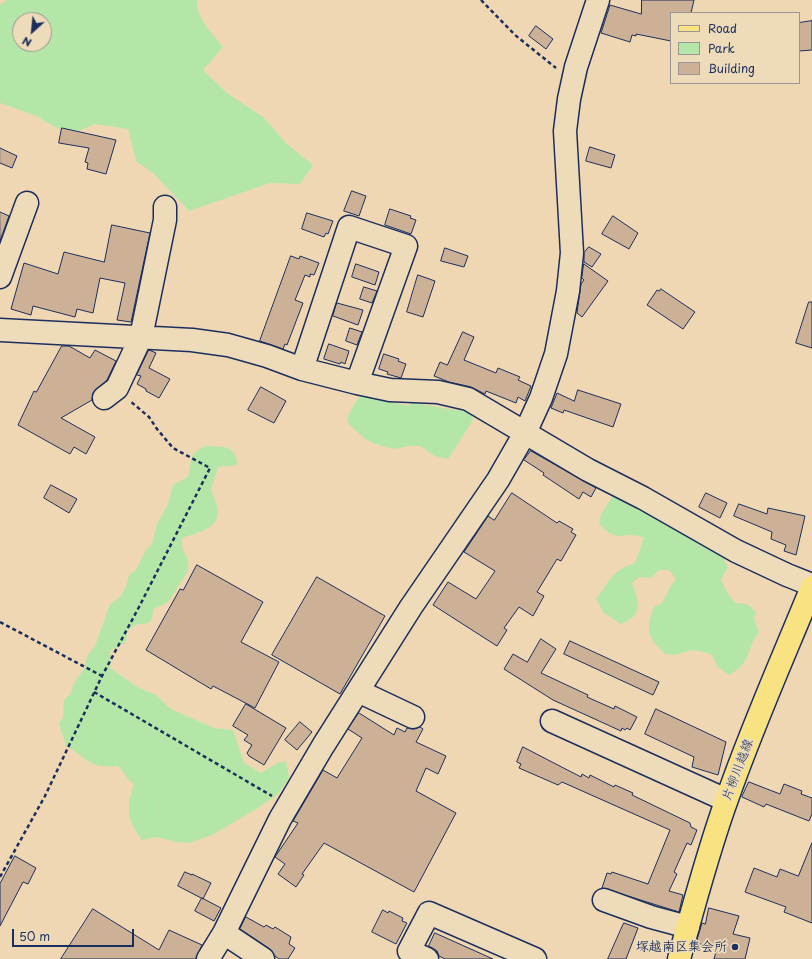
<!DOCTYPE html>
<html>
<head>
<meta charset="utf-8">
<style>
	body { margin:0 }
	#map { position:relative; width:812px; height:959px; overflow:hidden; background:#f0d7b3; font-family:"Playpen Sans",sans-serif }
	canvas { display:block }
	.legend { position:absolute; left:670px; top:12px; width:130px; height:72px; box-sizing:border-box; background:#eedbb9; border:1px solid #9a9695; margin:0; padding:5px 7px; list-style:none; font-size:12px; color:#1b2f5e }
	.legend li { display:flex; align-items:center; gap:8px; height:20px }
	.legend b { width:20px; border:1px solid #9a9695 }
	.north { position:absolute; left:12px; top:12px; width:40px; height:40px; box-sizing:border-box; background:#eedbb9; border:1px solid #9a9695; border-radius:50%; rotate:207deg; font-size:11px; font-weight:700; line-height:16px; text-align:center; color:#1b2f5e }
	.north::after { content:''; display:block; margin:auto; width:14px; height:18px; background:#1b2f5e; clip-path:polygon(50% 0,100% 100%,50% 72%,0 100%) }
	.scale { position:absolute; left:12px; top:929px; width:122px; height:18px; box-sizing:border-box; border:2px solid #1b2f5e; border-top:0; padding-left:5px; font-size:12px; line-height:14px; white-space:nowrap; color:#1b2f5e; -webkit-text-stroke:3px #eedbb9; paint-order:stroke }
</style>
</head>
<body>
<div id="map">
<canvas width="812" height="959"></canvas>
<ul class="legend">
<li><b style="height:5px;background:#f8e281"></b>Road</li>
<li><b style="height:11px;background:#b4e7a7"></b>Park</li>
<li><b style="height:11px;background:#cdb197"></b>Building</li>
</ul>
<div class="north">N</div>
<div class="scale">50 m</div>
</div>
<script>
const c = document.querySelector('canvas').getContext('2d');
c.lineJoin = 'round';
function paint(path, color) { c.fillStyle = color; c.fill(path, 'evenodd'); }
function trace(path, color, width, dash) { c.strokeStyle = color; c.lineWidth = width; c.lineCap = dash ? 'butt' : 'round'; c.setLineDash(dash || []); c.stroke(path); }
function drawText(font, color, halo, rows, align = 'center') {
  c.font = font + ' "Playpen Sans","Klee One",sans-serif'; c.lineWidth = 3.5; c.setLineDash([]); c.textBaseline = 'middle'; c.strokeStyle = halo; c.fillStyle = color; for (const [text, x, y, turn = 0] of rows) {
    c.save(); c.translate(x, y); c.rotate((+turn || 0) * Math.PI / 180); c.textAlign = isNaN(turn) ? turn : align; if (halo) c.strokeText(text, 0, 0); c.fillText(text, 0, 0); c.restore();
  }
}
const green = new Path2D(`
	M7,0H197C195,17 213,34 223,47L203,70L227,93L263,117L287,144L313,165L300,184L270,183L189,211L153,173L136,161L128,129L95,124L71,134L51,125L37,116L0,103V5ZM20,20H44V44H20Z
	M364,395L408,406L411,403C422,404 432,406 443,408C454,410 462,410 472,414L473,420L448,459L435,456L420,446H408L394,449L375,444L364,438L349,424L347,419C351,410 355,399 364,395Z
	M206,446C224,447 234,444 238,465L218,467L211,490C228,524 211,529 182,538V547L188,560V571L168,602L154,609L151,621L145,624H137L127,631L126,642L110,651L111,659L110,668L139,688L156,695L171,709L214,728L233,730L244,763L261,773L277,763L286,761L289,778L278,794L258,808L212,835L189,843L177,842L156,837L142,840C126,818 126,808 134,784C126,780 125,772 118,766C87,769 90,759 66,746L59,723L63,717L64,700L70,694L74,683L84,669L87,656L95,646L110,604L120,597L126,587L129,575L136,570L146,550L152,544L157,524L168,504L173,485L188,477C192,461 188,453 206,446Z
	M614,494L657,518L666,526L687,534L713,548L723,557L728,568L721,579L726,591L735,603L747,604L756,612L754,619L759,632C744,652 753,662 729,675L718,667L711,654L693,650L674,655L665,654C647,636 645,631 654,607L662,603L670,587L676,579L669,570H659L651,578L639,577L632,583C639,602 644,615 621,624L604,613L596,599C610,581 611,571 635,563L644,538C621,529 621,546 599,524L601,514Z`);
const building = new Path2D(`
	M642,0H694L691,13H671V41L636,34V36L632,35L630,42L601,33L610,5L641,14Z
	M812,21V50L799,51V23Z
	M536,26L553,39L546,49L529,36Z
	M62,128L116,140L106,174L87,169L88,163L85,162L89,148L59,143Z
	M590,147L615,155L611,168L586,161Z
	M0,148L17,156L12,168L0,163Z
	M352,191L366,196L359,216L344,211Z
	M390,209L411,216L410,218L416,220L411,234L385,225Z
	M0,212L9,216L0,241Z
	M307,213L333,221L328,234L326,233L324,237L302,229Z
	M613,216L638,233L629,249L602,234Z
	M112,225L150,233L131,322L117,320L125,283L100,278L93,313L77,309L75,317L33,306L31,315L11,309L24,263L58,274L64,252L104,262Z
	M589,247L601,254L592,267L584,262V253Z
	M445,248L468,256L464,267L441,261Z
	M291,256L299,259L300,256L319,263L314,275L310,274V277L305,275L295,300L303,303L287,345L285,344L283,349L260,341Z
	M356,264L379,272L375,285L352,277Z
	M584,264L608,281L582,317L577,313L581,284L584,280L582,278Z
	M418,275L435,281L423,317L407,312Z
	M364,287L377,291L372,303L360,299Z
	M661,289L695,312L683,329L647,305L657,290L659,291Z
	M809,302H812V348L796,343Z
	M337,303L363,310L358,325L333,316Z
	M350,328L362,332L357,345L346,341Z
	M463,332L474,337L464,360L496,373L498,368L520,377L518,380L531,386L525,401L518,397L516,403L486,391L485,394L471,387L449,382L434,376L440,362L447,365Z
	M329,344L349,351L345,364L341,362L340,364L324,359Z
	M62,346H69L90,358L95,350L116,361L107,380L93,393L92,400L61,418L95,437L86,454L74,447L70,454L18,425L34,391L36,392Z
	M149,350L156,353L149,368L170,379L159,398L146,391V389L137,384L141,376L137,375Z
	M384,354L399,359L398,361L406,364L401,378L387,374L388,372L379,369Z
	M261,387L286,401L274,423L248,410Z
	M578,390L621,404L613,427L564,410L563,413L551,408L557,393L574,401Z
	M531,451L596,488L591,497L583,492L579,499L543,475L544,473L524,460Z
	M51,485L77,499L69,513L44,498Z
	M512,493L557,523L559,521L573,529L571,532L576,535L561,561L557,559L537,592L544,596L533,616L519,607L504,628L507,630L497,646L433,605L448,582L476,599L495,571L464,552L488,516L494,520Z
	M706,493L727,503L720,518L699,507Z
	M739,504L767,514L768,508L805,516L796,555L784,551L786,545L771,539L772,532L734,516Z
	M197,565L263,602L241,642L279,662L255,708L213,686L211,689L146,650L180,589L183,590Z
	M317,577L385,616L340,694L272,655Z
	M541,639L556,649L541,673L588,695L587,697L614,709L615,706L637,717L630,730L627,728L625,730L622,728L621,731L553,700L504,669L513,654L527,662Z
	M570,641L659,682L653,695L564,654Z
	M246,704L286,728L264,765L249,756L247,753L252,745L244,740L248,735L233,726Z
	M656,709L726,742L718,775L692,767L694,757L645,734Z
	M359,713L394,735L397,728L405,732L407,728L414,729L420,727L423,729L416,742L446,756L438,774L426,768L416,791L456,813L414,892L324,843L302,874L304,875L296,887L278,874L285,864L275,857L298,823L293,821L323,770L337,778L362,738L348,729Z
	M300,722L312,732L297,750L285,740Z
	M523,747L581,777L582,774L589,778L590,775L614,787L615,785L633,793L632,795L690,823L691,827L697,830L691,845L687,843L674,872L677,874L669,891L683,895L679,912L602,888L607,873L611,874L612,872L648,884L670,830L562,782L558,785L519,768L521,764L517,762Z
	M749,782L780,794L784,784L802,791L801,794L812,798V814L809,821L766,804L764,807L742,797Z
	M812,843V923L784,912L786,907L745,892L754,868L777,877L780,869L798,876Z
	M15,856L36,868L28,884L23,882L0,926V884Z
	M185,872L192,875V874L211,883L203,899L178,886Z
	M202,898L221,908L214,921L195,911Z
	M709,908L739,916L733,934L750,938L745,959H714L717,948L696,943L702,923L705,924Z
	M93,909L159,950L169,930L202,945L196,959H61Z
	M383,910L388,913L389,911L403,918L402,921L407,923L396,944L372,932Z
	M246,917L264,927L266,925L273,929L275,927L291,937L289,944L295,948L288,959H279L275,956L270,949L240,929Z
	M624,923L638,928L626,959H608Z
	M435,933L493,959H445L439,956L437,951L429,946Z`);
const path = new Path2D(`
	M481,0L515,35L556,68
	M0,622L102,676
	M94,692L272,796
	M0,877L45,796L102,676L139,607L210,468L173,448L157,429L149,417L130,401`);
const minor = new Path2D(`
	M0,277L27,203
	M0,330L192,340L228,345L267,356L302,369L357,383L390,390L438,392L468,399L588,470L643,498L736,551L787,575L812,585
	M302,369L349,227L406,246L357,383
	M104,398L117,388L141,337L165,220V207
	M358,691L413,717
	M552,721L726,800
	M604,900L651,917L688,927
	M224,933L263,959
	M208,959L224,933L280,819L323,746L411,607L498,480L525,433L541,398L556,354L568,291L572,253L565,131L569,99L576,67L598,0
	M427,959L409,951L429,913L535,959`);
const major = new Path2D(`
	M679,959C694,905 708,851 727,799C752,727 783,658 812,587`);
const markers = [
	[735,947,4,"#1b2f5e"]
];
const streetNames = [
	["片柳川越線",738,770,-69]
];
const poiNames = [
	["塚越南区集会所",727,947]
];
paint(green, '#b4e7a7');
paint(building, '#cdb197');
trace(building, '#1b2f5e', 1);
trace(minor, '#1b2f5e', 25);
trace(major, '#1b2f5e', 25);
trace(path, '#1b2f5e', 2.5, [4, 3]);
trace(minor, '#eedbb9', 22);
trace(major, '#f8e281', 22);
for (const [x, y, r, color] of markers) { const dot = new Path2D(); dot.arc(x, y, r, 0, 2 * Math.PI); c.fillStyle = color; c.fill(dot); trace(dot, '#eedbb9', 1.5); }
drawText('13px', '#1b2f5e', '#eedbb9', streetNames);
drawText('bold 13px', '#1b2f5e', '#eedbb9', poiNames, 'right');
</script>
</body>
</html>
